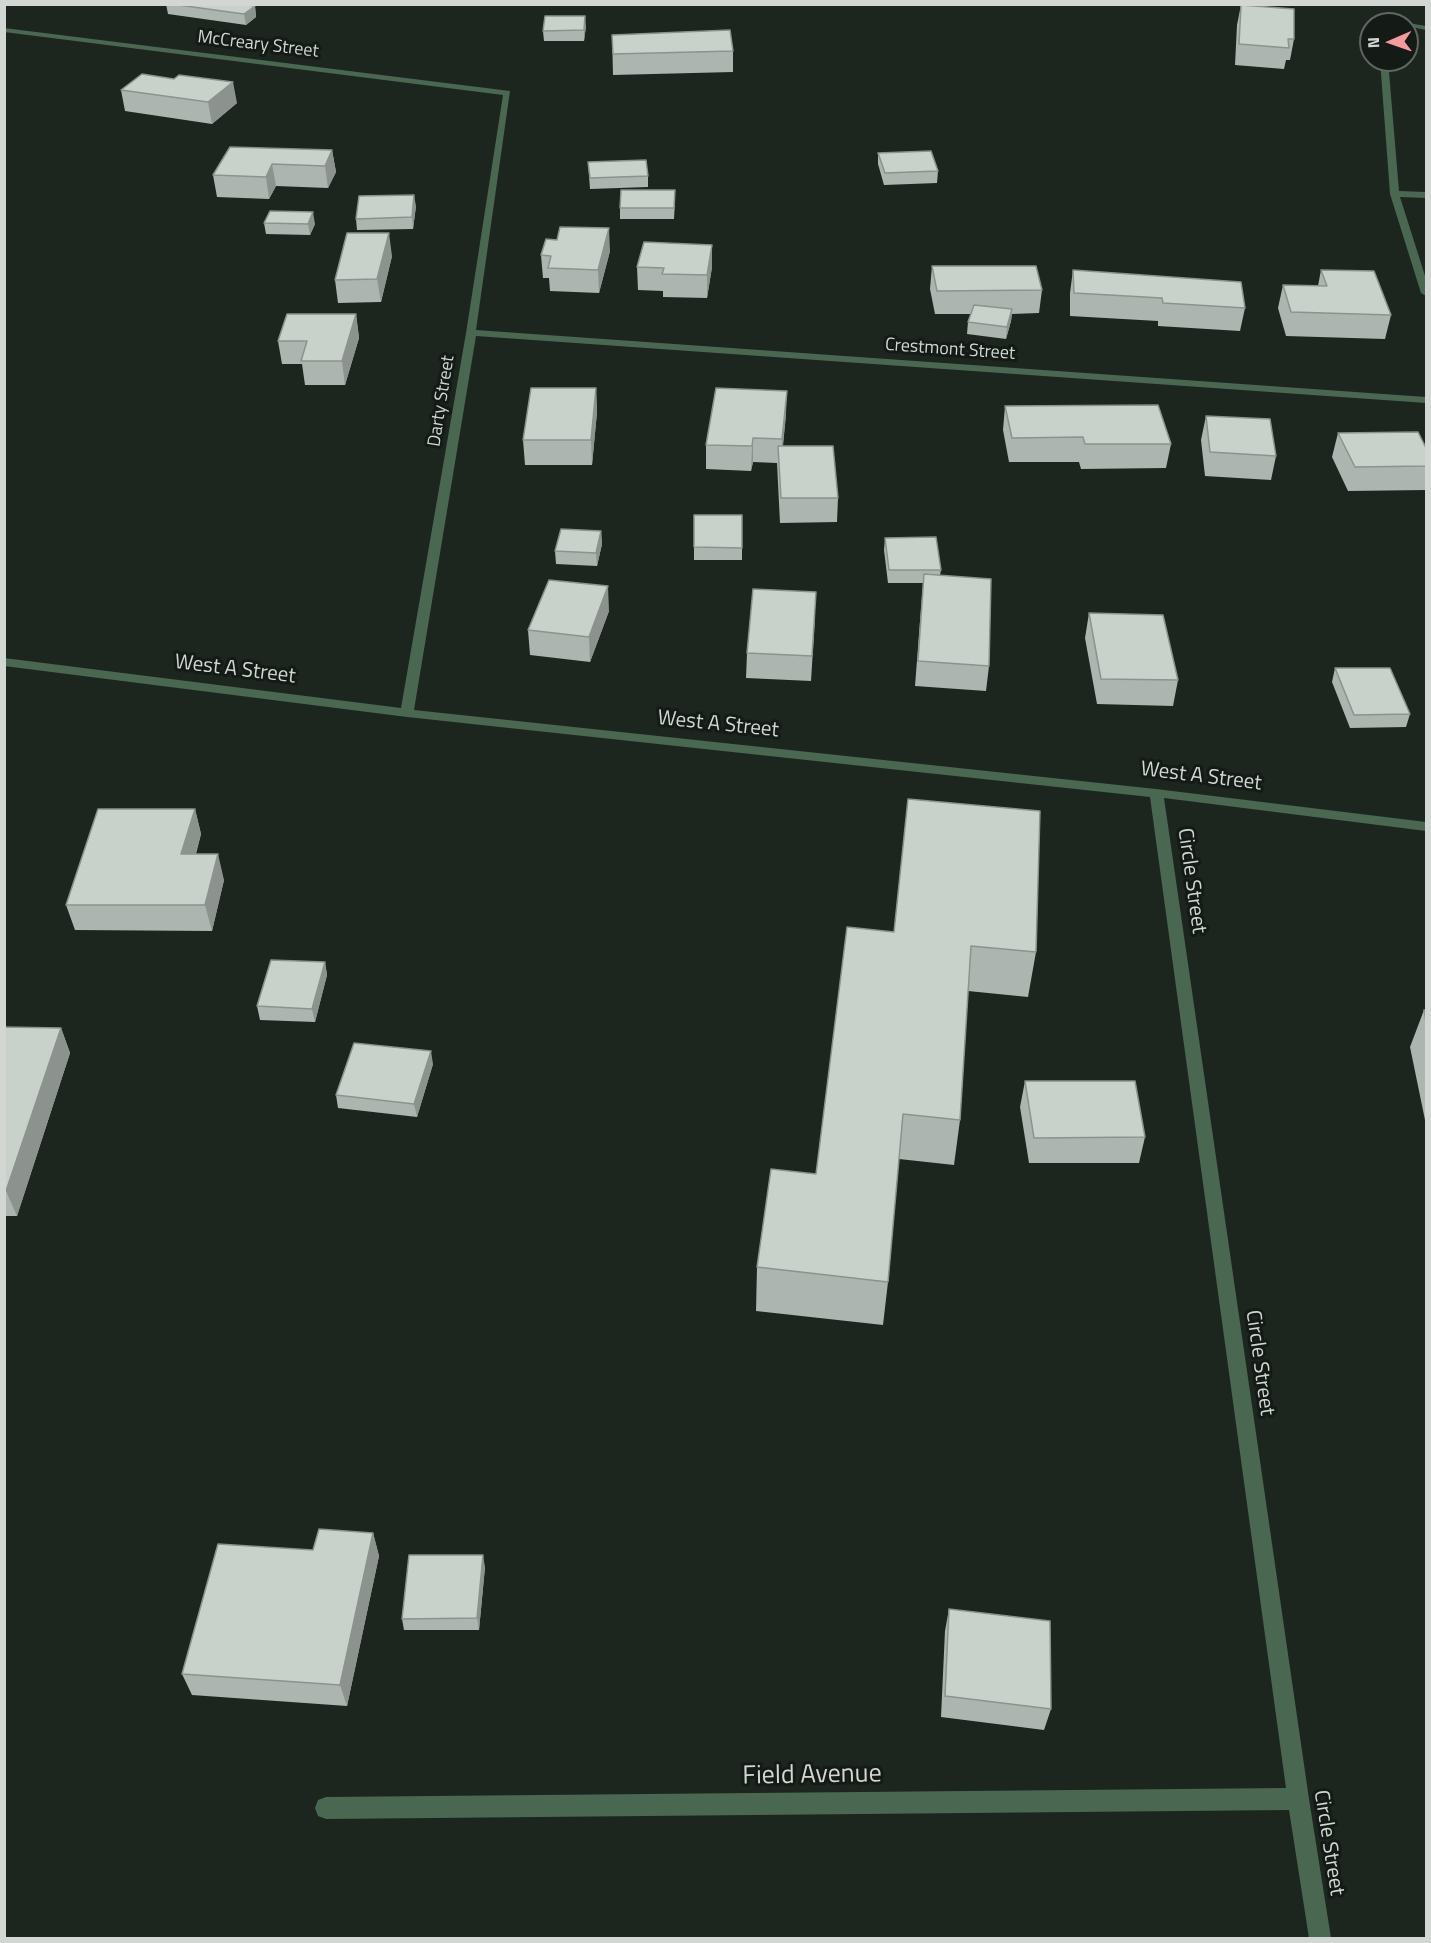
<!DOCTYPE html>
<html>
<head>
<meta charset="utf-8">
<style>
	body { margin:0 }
	#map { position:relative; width:1431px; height:1943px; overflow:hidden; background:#1d251f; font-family:"Titillium Web",sans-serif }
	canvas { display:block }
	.frame { position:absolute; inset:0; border:6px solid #d2d7d3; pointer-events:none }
	.north { position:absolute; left:1359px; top:12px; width:60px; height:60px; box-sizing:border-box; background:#141b16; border:2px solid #606662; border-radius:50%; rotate:268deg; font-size:16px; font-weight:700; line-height:24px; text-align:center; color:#d2d7d3 }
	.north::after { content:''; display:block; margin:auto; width:21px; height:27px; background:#f59b9e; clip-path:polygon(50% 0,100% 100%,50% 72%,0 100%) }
</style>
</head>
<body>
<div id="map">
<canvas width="1431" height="1943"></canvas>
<div class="frame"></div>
<div class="north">N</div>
</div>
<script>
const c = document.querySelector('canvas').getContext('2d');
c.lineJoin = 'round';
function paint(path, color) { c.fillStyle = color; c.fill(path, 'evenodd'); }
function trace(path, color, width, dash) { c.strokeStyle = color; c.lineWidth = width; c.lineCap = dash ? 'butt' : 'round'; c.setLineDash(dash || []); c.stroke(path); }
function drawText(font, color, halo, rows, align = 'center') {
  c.font = font + ' "Titillium Web",sans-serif'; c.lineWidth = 6; c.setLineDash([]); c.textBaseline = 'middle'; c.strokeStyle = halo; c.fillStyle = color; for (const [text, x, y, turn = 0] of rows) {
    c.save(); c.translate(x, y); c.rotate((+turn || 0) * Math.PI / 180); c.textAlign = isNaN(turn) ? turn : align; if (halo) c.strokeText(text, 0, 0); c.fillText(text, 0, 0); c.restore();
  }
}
const minor = new Path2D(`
	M1378,18L1426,26V30L1407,26V24L1381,22H1378Z
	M4,28L510,91L476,330L1426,397V403L476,336L414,710L1156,789L1426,822V831L1164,798L1309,1799L1331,1938H1309L1289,1810L326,1819L318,1816L315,1808L318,1800L326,1797L1286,1788L1150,797L407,717L4,666V658L401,708L466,333L503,95L4,32Z
	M1380,60H1388L1399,191L1426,192V198L1400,197L1426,279V296L1421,293L1390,194Z`);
const wall = new Path2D(`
	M166,4H240L255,6L256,17L246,25L168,14Z
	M1241,5L1294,39L1290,60H1286L1284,69L1235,65L1237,25Z
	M586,26L584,41H544L543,31Z
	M612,35L733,51V72L613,75Z
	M121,90L237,103L212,124L125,111Z
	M332,150L336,172L328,188L276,186L269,199L217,197L213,175Z
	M878,153L938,171L937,183L884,185L878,164Z
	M588,162L648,176V187L590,189Z
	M675,201L674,219H620V208Z
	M416,206L413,229L357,230L356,219Z
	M264,223L315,224L310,235L266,234Z
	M712,245V267L707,298L663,297V291L638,290L637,267Z
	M610,251L599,293L550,291L549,278H543L541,255Z
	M392,256L381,302L338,303L335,280Z
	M932,266L1042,290L1039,313L1012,314L1011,321L1006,339L967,334L968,322L971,314H935L930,289Z
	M1073,270L1245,308L1240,331L1158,326V321L1070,316V293Z
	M1321,270L1391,315L1385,339L1286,336L1278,308L1283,285L1318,286Z
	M356,314L359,338L345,385H305L302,364H282L278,341Z
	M596,388L597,412L592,465H525L523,440Z
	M1005,406L1171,444L1166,468L1081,469L1079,462H1009L1003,430Z
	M786,414L783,446L838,498L837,522L780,523L777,463L753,462L751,471L706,469V445Z
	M1206,416L1276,456L1271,480L1205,476L1201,440Z
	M1338,433L1426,448V490L1348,491L1332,457Z
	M694,515H742V560H694Z
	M601,531L602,544L597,566L556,564L555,551Z
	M885,538L941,570L940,575L989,666L986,691L915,686L923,583H888L884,550Z
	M609,611L590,662L530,655L528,630Z
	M1089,613L1178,680L1173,706L1097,704L1085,638Z
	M815,617L811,681L746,678L747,653Z
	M1335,668L1410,714L1406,727L1350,728L1332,682Z
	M195,809L201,834L196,854L224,880L212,931L75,930L66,905Z
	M894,932L1036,952L1028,997L968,991L960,1120L954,1165L899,1159L888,1282L883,1325L756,1311L757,1267L816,1174Z
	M325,962L327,975L315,1022L260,1020L257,1006Z
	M1424,1010H1426V1121L1425,1120L1410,1047Z
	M4,1027L61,1028L70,1053L17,1216H4Z
	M433,1064L417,1117L338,1108L336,1095Z
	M1025,1081L1145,1137L1139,1163H1029L1020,1107Z
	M373,1533L379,1556L347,1706L192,1695L182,1674Z
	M485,1567L479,1630H404L402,1619Z
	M949,1609L1051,1709L1044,1730L941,1717L945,1631Z`);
const shadedWall = new Path2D(`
	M255,6L256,17L246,25L244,14Z
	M585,16L586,26L584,41V30Z
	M233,82L237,103L212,124L208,102Z
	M332,150L336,172L328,188L325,166Z
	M272,164L276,186L269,199L266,177Z
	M414,195L416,206L413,229L412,217Z
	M313,212L315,224L310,235L308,224Z
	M609,228L610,251L599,293L598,270Z
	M389,233L392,256L381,302L377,279Z
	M712,245V267L707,298V275Z
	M1012,309L1011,321L1006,339L1007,327Z
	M356,314L359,338L345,385L342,361Z
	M596,388L597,412L592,465L591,440Z
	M787,391L786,414L781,463L782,439Z
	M753,438V462L751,471L752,446Z
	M601,531L602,544L597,566L596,553Z
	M608,586L609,611L590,662L589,637Z
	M195,809L201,834L188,880L181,854Z
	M218,854L224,880L212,931L205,905Z
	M325,962L327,975L315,1022L312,1009Z
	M61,1028L70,1053L17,1216L6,1191Z
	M431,1051L433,1064L417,1117L414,1104Z
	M373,1533L379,1556L347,1706L340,1685Z
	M483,1555L485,1567L479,1630L477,1618Z`);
const building = new Path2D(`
	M171,4H240L255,6L244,14Z
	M1241,5L1294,9V39H1288L1289,48L1239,44Z
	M545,16H585L584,30L543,31Z
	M730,30L733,51L613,54L612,35Z
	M142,74L174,79L179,75L233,82L208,102L121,90Z
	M230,147L332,150L325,166L272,164L266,177L213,175Z
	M931,151L938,171L885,173L878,153Z
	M646,160L648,176L590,178L588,162Z
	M621,190H675L674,208H620Z
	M414,195L412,217L356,219L359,196Z
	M270,211L313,212L308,224L264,223Z
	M560,227L609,228L598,270L548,268L551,256L541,255L546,239L557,240Z
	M347,233H389L377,279L335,280Z
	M644,242L712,245L707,275L662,274L664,268L637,267Z
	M932,266H1036L1042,290L937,291Z
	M1073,270L1241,282L1245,308L1163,303L1162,298L1074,293Z
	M1321,270L1374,271L1391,315L1291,312L1283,285L1327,286Z
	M974,305L1012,309L1007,327L968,322Z
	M287,314H356L342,361H301L307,341H278Z
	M531,388H596L591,440H523Z
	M716,388L787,391L782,439L753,438L752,446L706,445Z
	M1158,405L1171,444H1085L1083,437L1012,438L1005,406Z
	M1206,416L1270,419L1276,456L1210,452Z
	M1418,432L1426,448V466L1355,467L1338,433Z
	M778,446H833L838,498H781Z
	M694,515H742V548L694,547Z
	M561,529L601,531L596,553L555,551Z
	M936,537L941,570H889L885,538Z
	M924,574L991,579L989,666L918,661Z
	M549,580L608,586L589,637L528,630Z
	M753,589L816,592L812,656L747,653Z
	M1089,613L1163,615L1178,680L1101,679Z
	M1335,668H1390L1410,714L1354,715Z
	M908,799L1040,811L1036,952L971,946L960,1120L903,1114L888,1282L757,1267L771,1169L816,1174L847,927L894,932Z
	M98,809H195L181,854H218L205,905H66Z
	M271,960L325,962L312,1009L257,1006Z
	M1424,1010H1426V1022Z
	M4,1027L61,1028L6,1191H4Z
	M354,1043L431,1051L414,1104L336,1095Z
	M1025,1081H1135L1145,1137L1034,1138Z
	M319,1529L373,1533L340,1685L182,1674L218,1544L313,1550Z
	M409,1555H483L477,1618L402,1619Z
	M949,1609L1050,1621L1051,1709L945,1696Z`);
const farStreetnames = [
	["McCreary Street",258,45,7],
	["Crestmont Street",950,350,4],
	["Darty Street",442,401,-81]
];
const streetNames = [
	["West A Street",235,670,7],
	["West A Street",718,725,6],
	["West A Street",1201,777,7],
	["Circle Street",1191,881,82],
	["Circle Street",1259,1363,82],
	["Circle Street",1328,1843,81]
];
const nearStreetnames = [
	["Field Avenue",812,1776,-1]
];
paint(minor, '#4a6752');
paint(wall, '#acb5af');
paint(shadedWall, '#8c938e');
paint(building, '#c8d2cb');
trace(building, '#8c938e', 1.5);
drawText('18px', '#d2d7d3', '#141b16', farStreetnames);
drawText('21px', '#d2d7d3', '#141b16', streetNames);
drawText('26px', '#d2d7d3', '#141b16', nearStreetnames);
</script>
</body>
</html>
